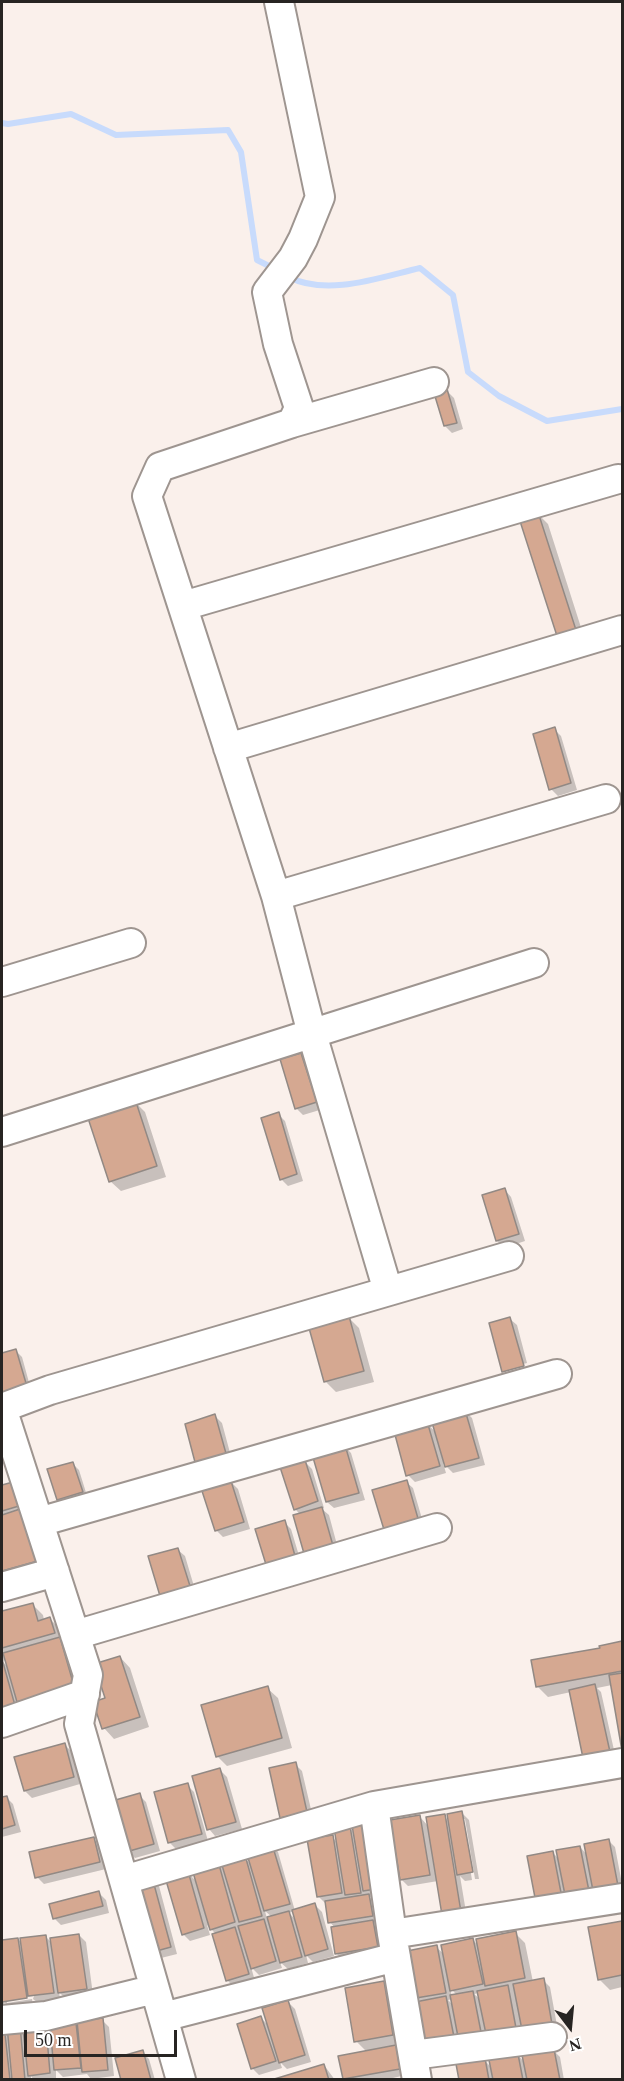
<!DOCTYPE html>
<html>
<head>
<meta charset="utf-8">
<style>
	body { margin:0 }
	#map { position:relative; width:624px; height:2081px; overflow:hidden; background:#faf0eb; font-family:"Times New Roman",serif }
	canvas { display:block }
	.frame { position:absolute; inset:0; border:3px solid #272422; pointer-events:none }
	.north { position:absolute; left:540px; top:1997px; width:60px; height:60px; -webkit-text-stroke:4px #fff; paint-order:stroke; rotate:164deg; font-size:16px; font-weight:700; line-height:24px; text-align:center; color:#272422 }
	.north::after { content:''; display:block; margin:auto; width:21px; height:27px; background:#272422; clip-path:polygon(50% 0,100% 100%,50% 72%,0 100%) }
	.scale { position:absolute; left:24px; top:2030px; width:153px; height:27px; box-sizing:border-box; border:3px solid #272422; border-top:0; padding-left:8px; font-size:18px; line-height:21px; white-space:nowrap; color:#272422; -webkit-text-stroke:4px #fff; paint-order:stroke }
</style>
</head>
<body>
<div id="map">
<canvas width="624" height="2081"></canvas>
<div class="frame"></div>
<div class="north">N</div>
<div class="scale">50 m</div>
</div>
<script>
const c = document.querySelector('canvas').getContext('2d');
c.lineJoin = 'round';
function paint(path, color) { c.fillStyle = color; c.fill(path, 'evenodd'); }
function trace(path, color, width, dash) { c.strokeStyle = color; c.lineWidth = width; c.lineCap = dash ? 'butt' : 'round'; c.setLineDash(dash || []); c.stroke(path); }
const shadow = new Path2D(`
	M447,391L454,398L463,429L452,433L445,426Z
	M538,514L548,524L585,640L569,646Z
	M554,729L561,736L577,790L558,796L551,789Z
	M301,1055L308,1061L323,1109L303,1115L296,1108Z
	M134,1101L145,1112L166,1177L121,1191L110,1181Z
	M278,1114L285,1121L303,1181L288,1186L281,1179Z
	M505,1190L511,1197L525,1241L504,1248L497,1241Z
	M349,1318L359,1328L374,1382L336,1392L326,1382L311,1329Z
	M510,1319L517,1325L527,1363L506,1369V1372L528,1366L530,1373L511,1378L504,1371Z
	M15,1350L22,1357L33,1397L2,1402V1354Z
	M465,1411L472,1418L485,1465L453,1473L443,1463L446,1473L415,1482L408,1475L427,1423L437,1434Z
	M215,1416L222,1423L233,1464L205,1472Z
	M344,1446L351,1453L365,1500L334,1508L327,1502Z
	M305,1462L312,1469L324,1508L322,1509L329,1515L340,1556L295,1509Z
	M72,1463L79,1470L88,1499L65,1506L59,1499Z
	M231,1482L238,1489L250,1529L223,1537L216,1530Z
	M406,1482L413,1488L425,1529L393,1539Z
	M12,1483L47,1571L2,1576V1486Z
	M284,1522L291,1529L303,1569L276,1578Z
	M178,1550L185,1556L196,1593L168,1602Z
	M32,1604L43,1615L44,1620L50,1619L60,1629L83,1697L29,1712L18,1701L22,1716L2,1721V1613ZM7,1660L9,1668L2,1661Z
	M622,1643V1746L612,1685L597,1688L601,1692L616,1759L592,1764L571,1692L548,1697L537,1686L602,1649L601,1647Z
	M120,1657L130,1668L149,1727L114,1739L104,1728L107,1699Z
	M267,1688L278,1698L292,1748L227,1766L217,1756Z
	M64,1744L71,1751L80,1784L32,1798L25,1791L16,1758Z
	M295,1764L302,1771L313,1818L289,1824L282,1817Z
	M220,1770L227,1777L242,1829L215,1836L209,1829Z
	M187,1785L194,1792L208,1841L176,1849L169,1842Z
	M139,1795L146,1802L160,1851L135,1858L128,1852Z
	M6,1797L13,1804L21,1832L2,1837V1799Z
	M462,1813L469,1820L479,1879H475L465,1819H462L472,1880L465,1881L460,1876L467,1918L438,1881L408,1886L401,1879L420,1817L429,1827L444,1816L449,1821Z
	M349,1827L355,1833L382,1895L370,1897L376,1903L379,1922L375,1923L380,1928L384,1954L343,1960L336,1953L335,1928L330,1922L325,1903L318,1896L332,1837L338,1843Z
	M93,1838L100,1845L106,1869L44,1884L37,1877Z
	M608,1840L615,1847L622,1884V1898L545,1914L553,1853L560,1860L580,1847L588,1856Z
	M272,1845L278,1852L295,1911L315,1905L322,1912L334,1956L313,1962L306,1955L308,1963L288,1969L280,1962L282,1968L259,1975L251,1967L255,1981L234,1987L227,1980L216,1934L207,1925L210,1935L190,1941L183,1934L187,1872L198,1883L217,1863L225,1871L244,1857L251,1864ZM265,1911L272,1917L267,1919ZM294,1911L296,1920L289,1913Z
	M152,1879L159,1886L177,1954L161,1958L154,1952Z
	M99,1893L106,1900L109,1913L61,1925L54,1918Z
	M622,1922V1987L610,1990L599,1979L590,1929Z
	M515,1933L525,1943L533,1982L543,1980L550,1987L558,2031L460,2044L418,1998L436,1947L445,1955L473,1940L479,1946ZM450,1988L457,1995L452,1997ZM479,1993L481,2000L474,1994ZM453,1999L454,2006L448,2000Z
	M79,1935L86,1942L93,1995L66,1999L59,1992L60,1999L37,2002L33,1999L34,1996L7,2000V2003L32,1999L33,2005L10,2008L4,2002L5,2006L2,2007V1942L18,1939L23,1944L46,1937L52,1943Z
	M383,1982L394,1993L403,2045L395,2046L402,2054L406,2075L384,2080H345L367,2052L356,2041Z
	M288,2002L295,2009L311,2062L287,2069L280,2062L282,2068L259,2075L252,2068L261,2018L269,2026Z
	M102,2020L109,2027L114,2076L91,2079L87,2074L63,2077L56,2070V2080H34L31,2076V2080H2V2026L45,2028L52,2035L76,2024L80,2028Z
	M553,2050L560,2057L564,2080H460L484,2060L492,2068L518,2055L525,2063Z
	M142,2052L149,2059L155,2080H123Z
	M324,2065L335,2080H277Z`);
const stream = new Path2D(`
	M2,123L8,124L71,114L116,135L228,130L241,152L257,260L275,269
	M289,277C327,297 381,277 420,268L453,295L468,372L499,396L547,421L622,409`);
const building = new Path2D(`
	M447,389L457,423L444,426L434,393Z
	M538,512L576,630L557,636L519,518Z
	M555,727L571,783L549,790L533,734Z
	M301,1053L317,1102L295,1109L280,1059Z
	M135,1099L157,1166L109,1182L87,1115Z
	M279,1112L297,1174L280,1180L261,1118Z
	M505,1188L519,1234L496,1241L482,1195Z
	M349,1316L364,1371L324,1382L309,1328Z
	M510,1317L524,1366L502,1372L489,1323Z
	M16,1349L28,1390L2,1398V1353Z
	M465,1410L479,1458L445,1467L431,1419Z
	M215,1414L227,1457L196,1466L185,1424Z
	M427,1421L440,1466L406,1476L394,1431Z
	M345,1445L359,1493L326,1502L312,1454Z
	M305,1460L318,1501L294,1510L280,1467Z
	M73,1462L83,1492L57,1500L47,1469Z
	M407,1480L419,1522L385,1533L372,1490Z
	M231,1481L244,1522L215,1531L202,1491Z
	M13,1482L19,1506L2,1511V1485Z
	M322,1507L334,1549L305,1557L293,1515Z
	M23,1508L38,1561L2,1571V1515Z
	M285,1520L297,1563L268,1571L255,1529Z
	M178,1548L190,1586L160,1596L148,1556Z
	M33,1603L38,1621L50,1617L55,1633L2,1648V1611Z
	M60,1637L74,1686L17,1702L3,1653Z
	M622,1641V1671L536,1687L531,1660L600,1648L599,1646Z
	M120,1656L140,1717L102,1729L93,1702L105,1698L94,1664Z
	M2,1659L16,1709L2,1713Z
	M622,1673V1751L609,1675Z
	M595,1684L610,1752L583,1758L569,1690Z
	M268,1686L282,1738L216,1757L201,1705Z
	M65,1743L74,1777L24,1791L14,1757Z
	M296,1762L307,1812L280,1818L269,1768Z
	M220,1768L236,1822L207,1830L192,1776Z
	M188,1783L202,1834L168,1843L154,1792Z
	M140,1793L154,1844L126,1852L112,1801Z
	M7,1796L15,1825L2,1829V1797Z
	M462,1811L473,1872L457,1875L447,1814Z
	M445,1814L461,1912L442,1915L426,1817Z
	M420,1815L430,1875L400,1880L390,1820Z
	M365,1823L376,1889L363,1891L352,1825Z
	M350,1826L361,1893L345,1895L334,1828Z
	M333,1835L342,1893L317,1897L307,1839Z
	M94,1837L100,1862L35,1878L29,1852Z
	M609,1839L619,1891L594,1896L584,1844Z
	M272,1844L290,1904L264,1911L246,1851Z
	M580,1846L590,1896L566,1900L556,1850Z
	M553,1851L563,1903L537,1908L527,1856Z
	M245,1855L262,1916L239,1922L221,1862Z
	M218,1861L235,1922L210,1930L192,1869Z
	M188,1871L204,1928L182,1935L165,1877Z
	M152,1877L171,1947L153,1952L134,1882Z
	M99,1891L103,1906L53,1919L49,1904Z
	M369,1894L373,1916L328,1923L325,1901Z
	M315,1903L328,1949L305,1956L292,1910Z
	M289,1911L302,1957L280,1963L267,1917Z
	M264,1919L276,1961L251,1969L238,1926Z
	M373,1920L378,1947L335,1954L331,1927Z
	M622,1921V1975L598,1980L588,1927Z
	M235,1927L249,1974L226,1981L212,1934Z
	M516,1931L525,1978L485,1986L476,1939Z
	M79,1934L87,1989L58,1993L50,1938Z
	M46,1935L54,1993L28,1996L20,1938Z
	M18,1938L27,1998L2,2002V1940Z
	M473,1938L483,1984L450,1991L441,1945Z
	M437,1945L446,1993L416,1998L407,1951Z
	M544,1978L552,2024L522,2030L513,1984Z
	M384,1981L393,2035L354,2042L345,1988Z
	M508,1985L516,2028L486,2034L477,1991Z
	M473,1991L481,2032L458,2037L450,1995Z
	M446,1996L454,2037L423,2044L415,2002Z
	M288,2000L305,2055L279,2063L262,2008Z
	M261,2016L276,2061L251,2069L237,2024Z
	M103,2018L108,2070L82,2072L77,2021Z
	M76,2023L81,2068L54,2070L50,2026Z
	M4,2024L10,2080H2V2025Z
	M20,2025L25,2080H12L7,2026Z
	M46,2026L50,2073L28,2076L23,2029Z
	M396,2045L400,2069L343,2079L338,2056Z
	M554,2049L560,2080H527L522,2055Z
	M143,2050L151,2080H121L115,2058Z
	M518,2054L523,2080H493L489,2060Z
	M485,2058L489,2080H459L456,2064Z
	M324,2064L329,2080H271Z`);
const minor = new Path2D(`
	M279,2L320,197L303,239L293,258L267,292L278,344L299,408L292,423
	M183,606L618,479
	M228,748L622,630
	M276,896L606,799
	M2,982L131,943
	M2,1132L534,963
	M388,1291L312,1034L276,896L147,496L160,467L292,423L434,382
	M2,1408L88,1675L79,1724L181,2080
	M2,1408L50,1390L509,1256
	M39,1522L557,1374
	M2,1587L55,1572
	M75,1635L437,1528
	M2,1723L85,1694
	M374,1806L392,1934L417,2080
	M124,1880L374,1806L622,1763
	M392,1934L622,1898
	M163,2017L396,1957
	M2,2020L46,2016L155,1989
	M413,2055L552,2037`);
paint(shadow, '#0003');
trace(stream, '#c8dbfc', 6);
paint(building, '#d5a891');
trace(building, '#928984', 1.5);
trace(minor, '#9e9590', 32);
trace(minor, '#fff', 28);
</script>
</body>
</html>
